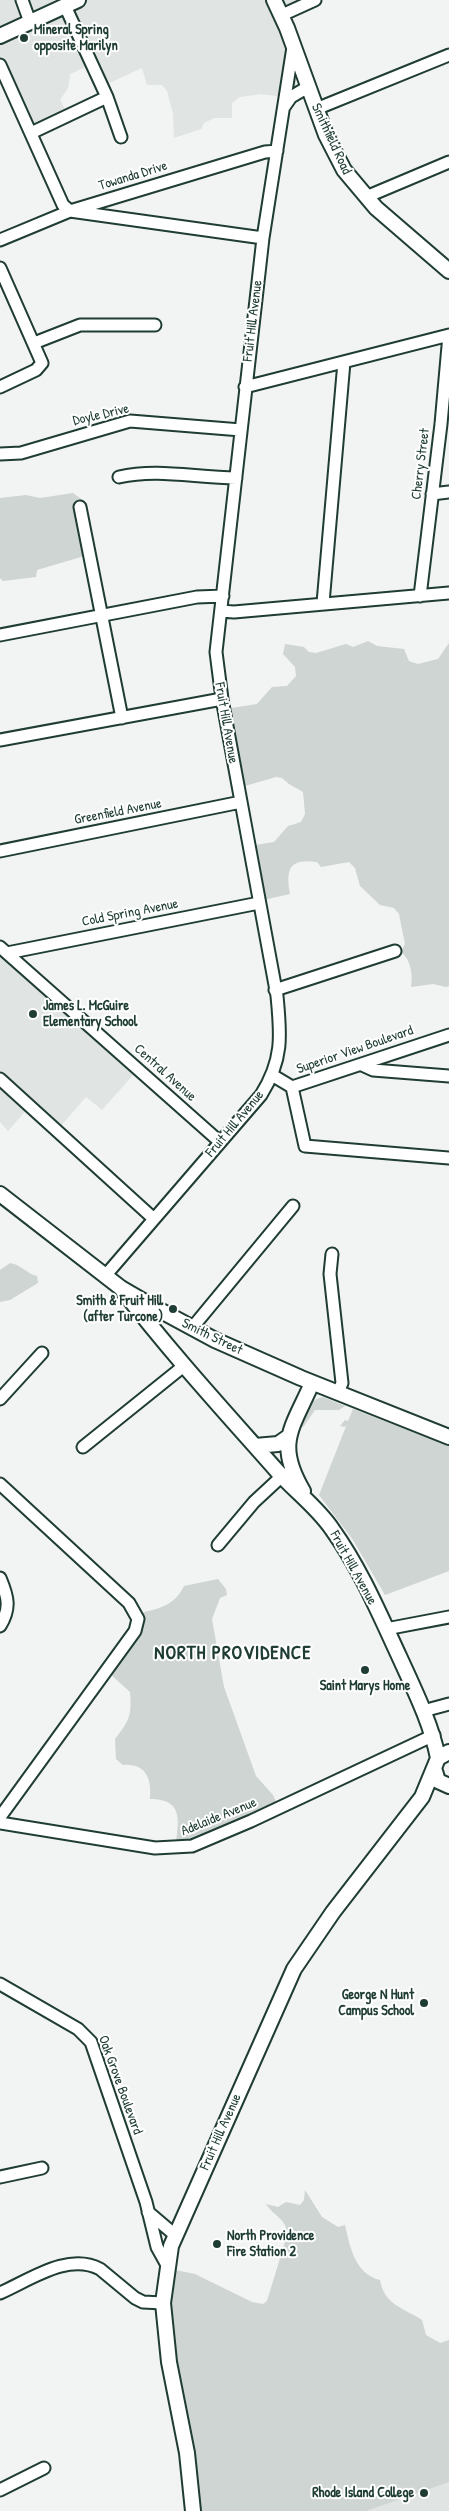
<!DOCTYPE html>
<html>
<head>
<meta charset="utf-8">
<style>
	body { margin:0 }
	canvas { display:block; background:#f2f3f3 }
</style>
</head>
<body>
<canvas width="449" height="2511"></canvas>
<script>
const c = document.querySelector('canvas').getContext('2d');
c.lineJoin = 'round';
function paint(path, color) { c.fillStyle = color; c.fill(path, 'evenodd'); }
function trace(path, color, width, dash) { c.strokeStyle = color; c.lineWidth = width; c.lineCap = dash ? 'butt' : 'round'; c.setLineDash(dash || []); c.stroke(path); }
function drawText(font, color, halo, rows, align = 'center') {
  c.font = font + ' "Patrick Hand",sans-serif'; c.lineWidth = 4; c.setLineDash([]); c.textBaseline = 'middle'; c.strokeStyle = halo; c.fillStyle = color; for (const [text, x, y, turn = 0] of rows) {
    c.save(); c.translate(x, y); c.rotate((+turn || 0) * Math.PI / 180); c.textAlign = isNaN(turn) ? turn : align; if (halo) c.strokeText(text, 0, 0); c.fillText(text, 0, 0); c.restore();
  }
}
const built = new Path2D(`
	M0,0H322L286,15L297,87L284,97L261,94L240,97L232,103V118H214L204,123L201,129L174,138L173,113L167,91L162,85H147L142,68L103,86L90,65L70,74L68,88L60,100L69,117L34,135L0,68Z
	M0,955L133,1075L102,1110L86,1097L60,1127L0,1073Z
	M0,1082L28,1108L8,1131L0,1122Z
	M449,2476V2511H349Z`);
const green = new Path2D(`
	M73,493L84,501L91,554L37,570L36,577L3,581L0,578V498L26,495L40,498Z
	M368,641L377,646L404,649L409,661L418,664L438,659L449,643V986L446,987L433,984L411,987C413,974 411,960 401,952L405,944L399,914L394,908L380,905L360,886L355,868L349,862L321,867L317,862C288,858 286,870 290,894L259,901L249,846L274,842L288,826L301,822L305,814L303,792L289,784L282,778L276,777L238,788L225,709L257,704L272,687L287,686L296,676L295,667L283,654L285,644L304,647L309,652L316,653L346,644L353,647Z
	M10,1263C22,1265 27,1274 37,1276L38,1283L10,1300L0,1302V1270Z
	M323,1397L345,1406L339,1410H315L304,1426L298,1430C304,1416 306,1400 323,1397Z
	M353,1409L449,1446V1571L385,1595L353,1540L319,1495L347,1424L345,1427L340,1426L345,1420L348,1421Z
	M218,1579L226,1589L227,1595L220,1598L212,1619L224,1687L256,1776L273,1795L280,1811L175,1851C178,1824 186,1799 150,1799C152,1779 146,1763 123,1765L116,1759L115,1739C129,1721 132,1716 130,1692L108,1672L137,1630L136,1614C157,1609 174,1607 184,1586Z
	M305,2190L322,2217L338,2227L345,2225C350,2247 355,2274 380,2280C384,2305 404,2308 422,2320L426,2335L440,2343L449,2340V2482L366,2511H193L168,2350L170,2269L195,2274L252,2302L263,2304L267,2301L287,2235C287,2218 274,2217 266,2204L278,2207L286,2202L300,2205L304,2200Z`);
const minor = new Path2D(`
	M22,0L30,22
	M65,6L107,97L121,137
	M282,15L315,0
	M0,65L63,205L70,211L263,238
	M284,107L291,97L308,87
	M316,109L449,55
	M31,133L107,97
	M366,197L449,162
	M0,240L70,211L265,152L277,151
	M0,268L42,363L36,370L0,387
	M34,343L80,325H155
	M245,387L449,335
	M0,454L21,453L130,421L241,430
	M119,477C158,468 196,478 236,478
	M432,494L449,492
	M80,507L122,718
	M420,596L441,424L449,335
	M323,603L344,362
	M221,611L234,612L449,593
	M0,635L197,597L223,596
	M0,740L222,699
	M0,851L241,802
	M0,947L220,1142
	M7,953L259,903
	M275,990L395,951
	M362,1065L373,1070L449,1076
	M272,1075L292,1087L449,1035
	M0,1079L154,1219
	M292,1087L305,1146L449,1158
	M332,1254L330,1274L342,1383L338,1393
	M105,1276L261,1095C283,1060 281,1036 277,996L222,699L216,652L263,238L293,47
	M192,1328L293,1206
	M0,1399L42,1353
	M83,1447L185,1365
	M0,1484L129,1603L138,1619L135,1631L0,1817
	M218,1545L254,1502L282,1476
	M0,1578C8,1597 11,1608 0,1626
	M386,1629L449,1617
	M423,1711L449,1704
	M0,1823L155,1848L192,1846L251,1821L434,1735
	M0,1984L78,2029L91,2042L146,2202L157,2247L167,2265
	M0,2177L42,2168
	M148,2212L175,2235
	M0,2293C30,2280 68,2252 100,2269L135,2298L143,2302L163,2303
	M0,2490L44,2468`);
const major = new Path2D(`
	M274,0L287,28L326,135L344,170L376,208L449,271
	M0,36L78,0
	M0,1194L121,1288L152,1306L215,1340L301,1378L449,1437
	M121,1288C170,1352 225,1412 278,1472C296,1492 317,1507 332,1529C360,1568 379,1613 399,1656C414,1689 431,1723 438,1758
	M255,1446L278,1444L288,1437
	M303,1491C275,1443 292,1429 312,1383
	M449,1752L438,1758L434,1768L438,1781L449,1786
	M193,2511L187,2453L169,2362L163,2303L171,2246L294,1969L333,1912L422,1797L434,1768`);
const markers = [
	[24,38,5,"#1f3d34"],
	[33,1014,5,"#1f3d34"],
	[173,1309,5,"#1f3d34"],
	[365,1670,5,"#1f3d34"],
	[424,2003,5,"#1f3d34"],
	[217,2244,5,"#1f3d34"],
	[424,2493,5,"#1f3d34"]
];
const poiNames = [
	["Mineral Spring",34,30],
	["opposite Marilyn",34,46],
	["James L. McGuire",43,1006],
	["Elementary School",43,1022],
	["Smith & Fruit Hill",163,1301,"right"],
	["(after Turcone)",163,1317,"right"],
	["Saint Marys Home",365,1686,"center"],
	["George N Hunt",414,1995,"right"],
	["Campus School",414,2011,"right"],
	["North Providence",227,2236],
	["Fire Station 2",227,2252],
	["Rhode Island College",414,2493,"right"]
];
const streetNames = [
	["Smithfield Road",331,139,65],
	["Towanda Drive",133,176,-17],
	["Fruit Hill Avenue",253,321,-83],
	["Doyle Drive",101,415,-13],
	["Cherry Street",421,464,-83],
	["Fruit Hill Avenue",226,723,80],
	["Greenfield Avenue",118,812,-11],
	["Cold Spring Avenue",130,913,-11],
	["Superior View Boulevard",355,1050,-19],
	["Central Avenue",165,1073,42],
	["Fruit Hill Avenue",235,1124,-50],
	["Smith Street",212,1337,26],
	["Fruit Hill Avenue",353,1568,61],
	["Adelaide Avenue",219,1817,-22],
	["Oak Grove Boulevard",120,2085,70],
	["Fruit Hill Avenue",221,2132,-66]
];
const districtNames = [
	["NORTH PROVIDENCE",233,1654]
];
paint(built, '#e0e4e3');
paint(green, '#ced5d3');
trace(minor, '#1f3d34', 15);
trace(major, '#1f3d34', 18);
trace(minor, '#fff', 11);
trace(major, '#fff', 14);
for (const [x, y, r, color] of markers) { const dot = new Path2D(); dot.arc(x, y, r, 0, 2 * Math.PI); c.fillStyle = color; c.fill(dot); trace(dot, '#fff', 2); }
drawText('bold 14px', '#1f3d34', '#fff', poiNames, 'left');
drawText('14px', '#1f3d34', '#fff', streetNames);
c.letterSpacing = '1px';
drawText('bold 19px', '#1f3d34', '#fff', districtNames);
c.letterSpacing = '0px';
</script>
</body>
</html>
